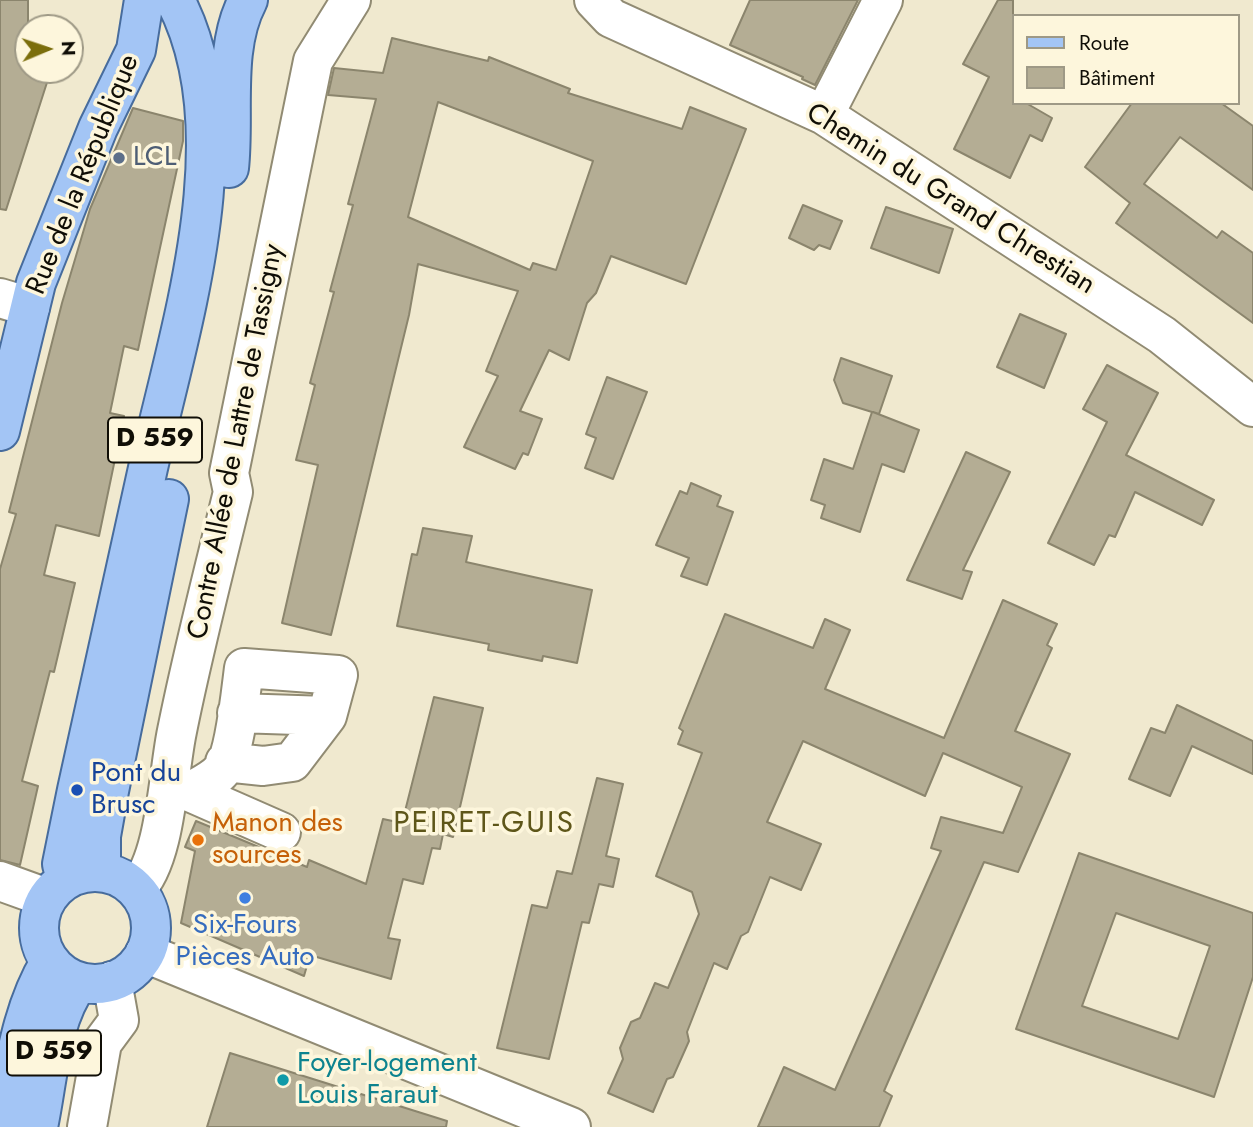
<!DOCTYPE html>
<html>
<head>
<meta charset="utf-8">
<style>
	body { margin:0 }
	#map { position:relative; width:1253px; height:1127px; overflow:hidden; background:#f0e9cf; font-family:Jost,sans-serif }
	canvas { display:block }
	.legend { position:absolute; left:1012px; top:14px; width:228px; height:91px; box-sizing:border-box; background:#fdf6dc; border:2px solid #9e9986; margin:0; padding:9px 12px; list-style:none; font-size:21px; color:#100e06 }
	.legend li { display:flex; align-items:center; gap:14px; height:35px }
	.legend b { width:35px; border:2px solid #9e9986 }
	.north { position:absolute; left:14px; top:14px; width:70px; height:70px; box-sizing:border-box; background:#fdf6dc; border:2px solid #9e9986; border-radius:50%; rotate:88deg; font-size:19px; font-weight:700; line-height:28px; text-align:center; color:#100e06 }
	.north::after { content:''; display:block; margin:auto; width:24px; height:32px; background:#7b6e0c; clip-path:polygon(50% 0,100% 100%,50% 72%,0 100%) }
</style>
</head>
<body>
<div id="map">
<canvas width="1253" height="1127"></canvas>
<ul class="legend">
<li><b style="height:9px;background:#a3c5f5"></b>Route</li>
<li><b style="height:19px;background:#b4ad94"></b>Bâtiment</li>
</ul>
<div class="north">N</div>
</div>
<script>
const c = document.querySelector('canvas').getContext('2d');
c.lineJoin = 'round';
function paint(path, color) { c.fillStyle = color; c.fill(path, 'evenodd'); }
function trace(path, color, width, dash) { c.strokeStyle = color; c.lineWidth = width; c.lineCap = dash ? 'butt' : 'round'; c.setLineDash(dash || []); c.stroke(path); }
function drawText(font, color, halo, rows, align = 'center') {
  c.font = font + ' Jost,sans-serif'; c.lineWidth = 7; c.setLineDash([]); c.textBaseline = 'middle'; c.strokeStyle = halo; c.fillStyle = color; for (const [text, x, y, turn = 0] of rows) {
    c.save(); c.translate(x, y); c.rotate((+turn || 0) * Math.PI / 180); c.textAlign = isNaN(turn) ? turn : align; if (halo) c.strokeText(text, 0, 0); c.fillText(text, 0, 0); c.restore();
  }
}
const building = new Path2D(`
	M0,0H28V70H51L6,210L0,209Z
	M750,0H858L815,85L802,79L803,77L730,45Z
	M998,0H1013V103H1026L1052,118L1042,141L1030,135L1010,178L954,149L989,77L963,64Z
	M392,38L488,61L489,57L570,89L568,93L682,129L690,107L746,129L686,284L611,256L596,293L587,303L569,360L549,350L520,411L542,419L528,455L523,453L515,469L464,447L498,376L486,371L518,291L418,264L409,315L331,635L282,623L318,465L296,460L315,385L310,383L334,292L330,291L353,205L348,204L376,99L328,95L334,68L383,73ZM438,102L593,161L556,270L533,263L530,270L408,217Z
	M1132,103H1221L1253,126V190L1180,137L1144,184L1217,238L1222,231L1253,253V323L1116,223L1130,203L1085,167Z
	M133,108L183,121V141L138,350L124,346L110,413L124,416L99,536L56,525L44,575L75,583L54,672L50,671L22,781L38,786L20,865L0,860V569L16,514L9,512L62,303L90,209Z
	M803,205L842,221L830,249L819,245L814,250L789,238Z
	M886,207L953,229L939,273L871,248Z
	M1020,314L1066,334L1044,388L997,367Z
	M841,358L892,376L879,414L873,412L919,430L904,472L882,464L860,532L821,518L825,505L811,500L824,459L853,469L872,412L843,403L834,380Z
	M1107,365L1158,393L1126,455L1214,500L1202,525L1135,492L1115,537L1109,535L1094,565L1048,543L1107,422L1083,409Z
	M607,377L647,392L613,479L585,468L596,438L586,434Z
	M966,452L1010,472L963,570L972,572L962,599L907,580Z
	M691,483L721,496L717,506L733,512L707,585L681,576L689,558L656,545L680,491L687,494Z
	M423,528L472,536L466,562L592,590L577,663L543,656L542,661L488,650L489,644L397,626L412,554L417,555Z
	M1003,600L1057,624L1047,645L1052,648L1015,731L1070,754L1018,872L984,862L884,1091L892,1096L879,1127H758L784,1067L835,1090L941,851L931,848L941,817L1003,833L1022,787L943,753L925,796L803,741L767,822L821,844L801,890L770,877L748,932L741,936L727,969L714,963L687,1032L689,1041L673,1077L667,1079L653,1112L608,1093L623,1059L620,1048L631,1022L640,1018L655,983L668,988L699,914L692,892L656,876L702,753L678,744L683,731L679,728L725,614L813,648L825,619L850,630L825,689L944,738Z
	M434,697L483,708L453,837L443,834L440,849L432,848L423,884L403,879L388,938L400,940L391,979L310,955L304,976L181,923L195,851L185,847L196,821L307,867L309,860L366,884L383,819L402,823Z
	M1177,705L1253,741V774L1192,746L1170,796L1129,779L1151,728L1165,733Z
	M597,778L623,784L606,856L619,859L613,887L599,884L589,923L582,922L549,1059L497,1048L532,905L547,908L557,871L572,874Z
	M1079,853L1253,913V977L1214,1097L1016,1029ZM1116,913L1210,946L1178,1039L1082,1006Z
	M230,1053L447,1121L446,1127H207Z`);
const minor = new Path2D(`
	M594,0L611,18L824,115L1162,335L1253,407
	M824,115L883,0
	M0,298L30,307
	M237,713L327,716
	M169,788L190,792L281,832
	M190,792C200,786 215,779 222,770C235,755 241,690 244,668L338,675L327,716L292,762L263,766L225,762
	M0,881L47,898
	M136,889C166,860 168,773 177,731C193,651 214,571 233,492L229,473L313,61L351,0
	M145,953L571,1127
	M87,1127L102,1043L119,1020L112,981`);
const major = new Path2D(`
	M229,168C235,114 222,49 248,0
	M0,431L36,283L98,128L136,50L144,0
	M39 928a56 56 0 1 1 112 0a56 56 0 1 1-112 0Z
	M101,872V836L109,791L169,499
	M66,879L62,864L77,790C101,683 125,576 148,468C179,330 245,133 175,0
	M2,1127C14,1071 20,1011 50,962
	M38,1127C48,1081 50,1020 79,982`);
const markers = [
	[119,158,7,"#5c6f8a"],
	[77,790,7,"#1a4fb4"],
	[198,840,7,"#e8710a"],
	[245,898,7,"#3f7fe0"],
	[283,1080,7,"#0f9aa8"]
];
const shields = [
	[155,440,94],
	[54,1053,94]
];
const shieldNames = [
	["D 559",155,440],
	["D 559",54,1053]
];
const serviceNames = [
	["LCL",133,158]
];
const streetNames = [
	["Rue de la République",84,175,-68],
	["Chemin du Grand Chrestian",950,200,32],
	["Contre Allée de Lattre de Tassigny",237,442,-79]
];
const transitNames = [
	["Pont du",91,774],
	["Brusc",91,806]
];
const foodNames = [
	["Manon des",212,824],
	["sources",212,856]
];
const shopNames = [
	["Six-Fours",245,926],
	["Pièces Auto",245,958]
];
const cultureNames = [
	["Foyer-logement",297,1064],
	["Louis Faraut",297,1096]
];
const neighbourhoodNames = [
	["PEIRET-GUIS",484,825]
];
paint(building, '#b4ad94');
trace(building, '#8b856d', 2);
trace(minor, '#918b73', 42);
trace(major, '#476c9d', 42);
trace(minor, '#fff', 38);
trace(major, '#a3c5f5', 38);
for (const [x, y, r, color] of markers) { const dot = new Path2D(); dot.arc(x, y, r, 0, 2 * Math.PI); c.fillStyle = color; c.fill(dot); trace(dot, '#fdf6dc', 2.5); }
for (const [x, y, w] of shields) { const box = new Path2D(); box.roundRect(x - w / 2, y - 22.5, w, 45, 5); c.fillStyle = '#fdf6dc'; c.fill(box); trace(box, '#100e06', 2); }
drawText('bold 26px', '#100e06', null, shieldNames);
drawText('28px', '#4e5e75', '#fdf6dc', serviceNames, 'left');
drawText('28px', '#100e06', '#fdf6dc', streetNames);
drawText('28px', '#164399', '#fdf6dc', transitNames, 'left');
drawText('28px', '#c56008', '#fdf6dc', foodNames, 'left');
drawText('28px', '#366cbe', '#fdf6dc', shopNames);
drawText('28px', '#0d838f', '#fdf6dc', cultureNames, 'left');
c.letterSpacing = '2px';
drawText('30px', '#5e5619', '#fdf6dc', neighbourhoodNames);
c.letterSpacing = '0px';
</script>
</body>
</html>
